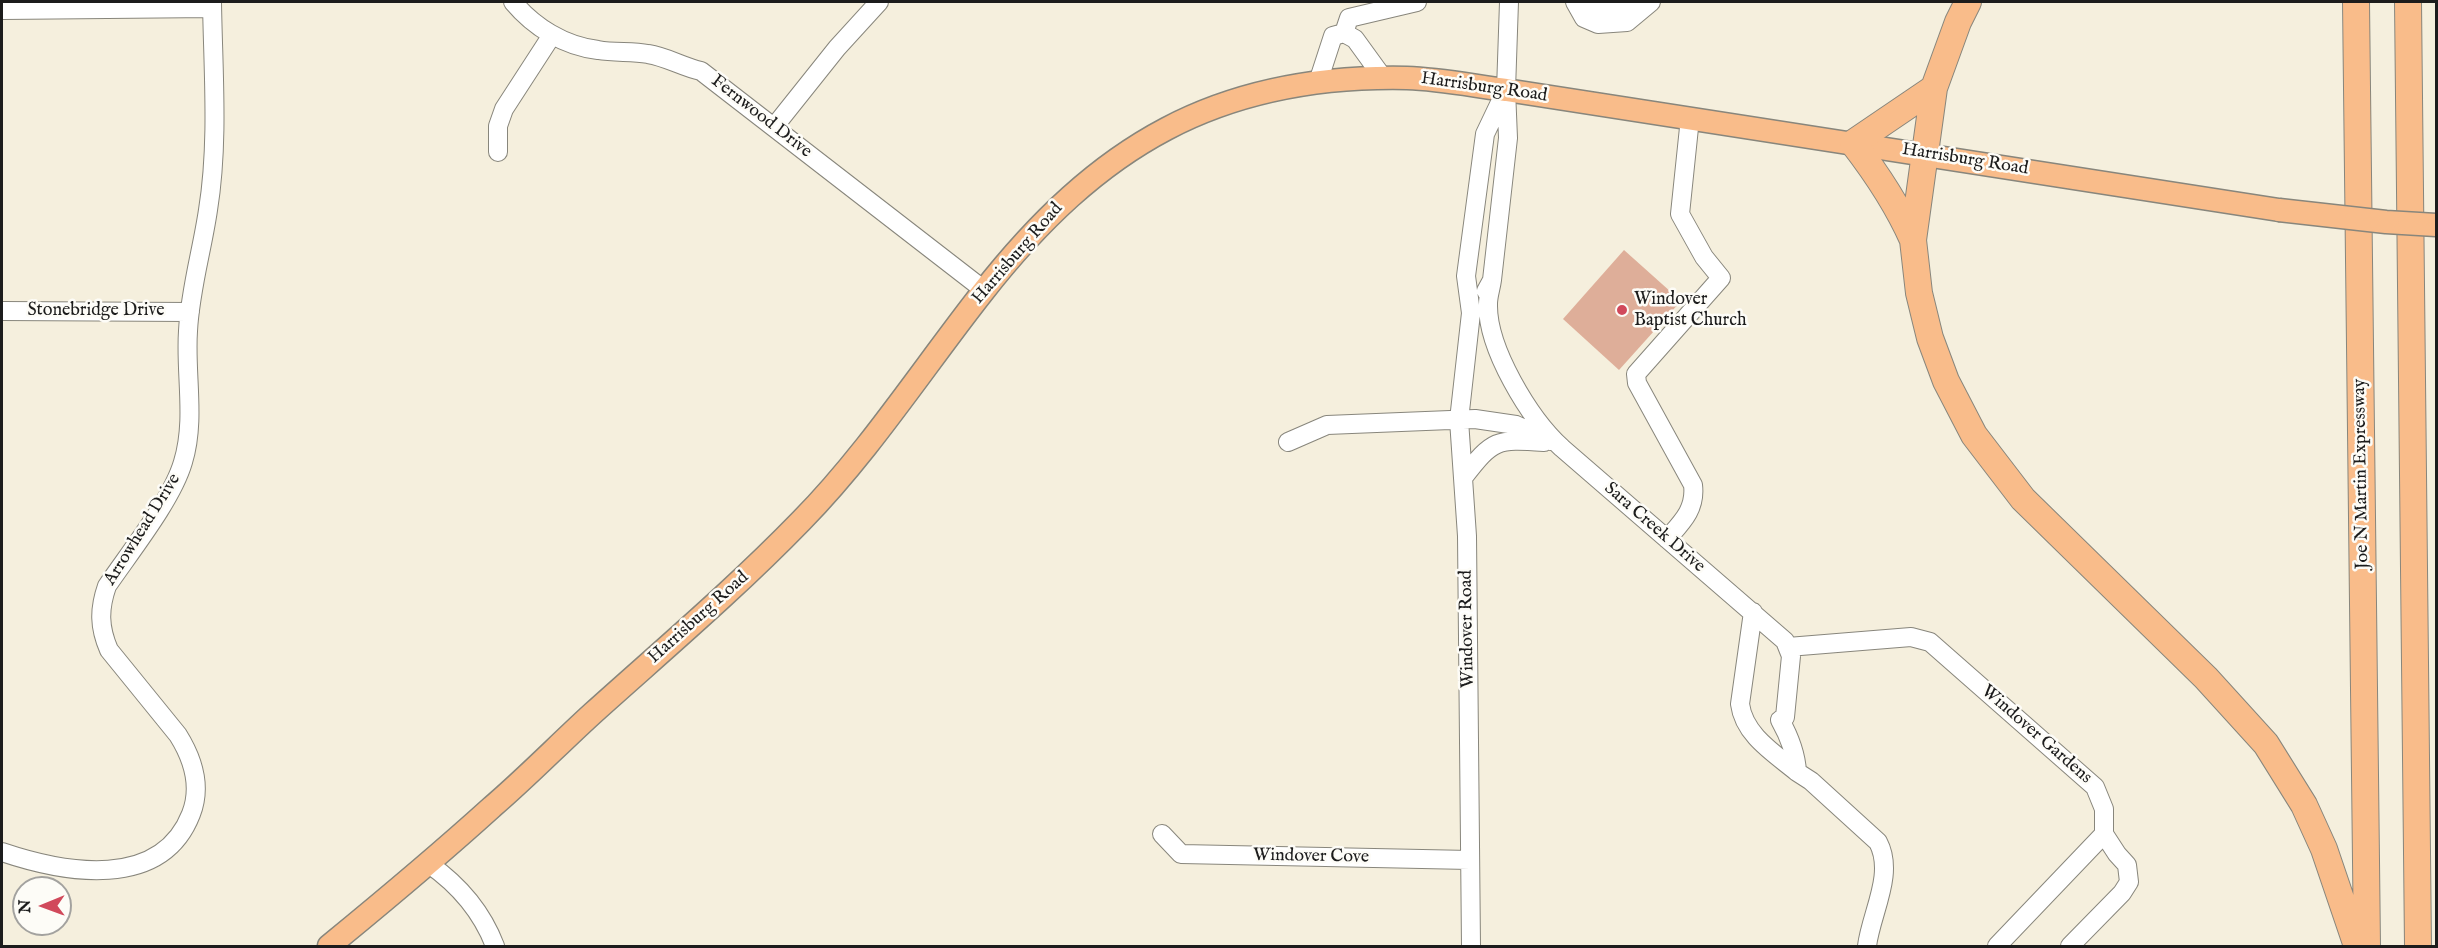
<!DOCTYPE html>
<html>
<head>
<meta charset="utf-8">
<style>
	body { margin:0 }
	#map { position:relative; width:2438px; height:948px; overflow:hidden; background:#f5efdd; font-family:"IM FELL English",serif }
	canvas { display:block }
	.frame { position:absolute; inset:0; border:3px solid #1c1c1c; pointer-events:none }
	.north { position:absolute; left:12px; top:876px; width:60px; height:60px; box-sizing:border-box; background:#fdfcf7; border:2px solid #a3a29f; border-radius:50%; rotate:269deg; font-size:16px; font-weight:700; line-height:24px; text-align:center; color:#1c1c1c }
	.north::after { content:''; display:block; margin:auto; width:21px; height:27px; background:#d1495b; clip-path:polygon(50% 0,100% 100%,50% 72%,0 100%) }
</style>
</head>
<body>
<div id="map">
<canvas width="2438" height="948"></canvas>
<div class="frame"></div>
<div class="north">N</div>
</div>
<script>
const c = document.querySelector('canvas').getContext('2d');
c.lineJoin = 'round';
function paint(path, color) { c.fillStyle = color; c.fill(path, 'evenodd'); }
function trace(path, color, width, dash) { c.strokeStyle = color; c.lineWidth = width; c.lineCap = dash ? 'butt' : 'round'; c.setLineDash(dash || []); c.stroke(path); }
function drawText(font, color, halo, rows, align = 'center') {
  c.font = font + ' "IM FELL English",serif'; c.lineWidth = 5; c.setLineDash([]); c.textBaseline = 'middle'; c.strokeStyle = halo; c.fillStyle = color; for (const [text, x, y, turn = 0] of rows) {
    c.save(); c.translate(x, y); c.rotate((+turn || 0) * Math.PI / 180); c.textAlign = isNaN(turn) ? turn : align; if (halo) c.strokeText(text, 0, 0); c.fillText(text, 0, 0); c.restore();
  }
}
const building = new Path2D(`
	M1624,250L1681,301L1619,370L1563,319Z`);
const minor = new Path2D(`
	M513,2C534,27 564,46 598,50C615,53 632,51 648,54C667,57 683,67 701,71L984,290
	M1575,2L1584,18L1598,24L1627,22L1651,2
	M1590,2C1600,12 1619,11 1630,2
	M2,10L212,8
	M1344,33L1349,18L1417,2
	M1318,82L1333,36L1344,33L1355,39L1384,79
	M774,127L837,48L879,2
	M498,152V126L504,109L552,35
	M1492,280C1491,288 1488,296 1488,304C1487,348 1529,418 1562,448L1785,641L1791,656L1785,717L1780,720
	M1486,291L1492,280L1508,138L1506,90L1509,2
	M2,311L190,312
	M1288,442L1327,425L1475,419L1516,425L1551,441
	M1463,478C1493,439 1496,439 1544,442
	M1667,539C1682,522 1696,509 1693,485L1637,383L1636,374L1721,278L1704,257L1680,214L1690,118
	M1753,612L1740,704C1744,735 1774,753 1797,772
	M1788,647L1911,637L1930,642L2095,787L2104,809V834L1997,946
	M1780,720C1789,736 1796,753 1797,772L1811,781L1878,842C1895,874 1871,913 1867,946
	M1162,834L1181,854L1470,860
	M2,852C64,873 161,891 191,814C202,786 193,759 178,735L109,650C99,627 99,609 107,586C130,552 172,500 183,462C196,420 185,374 188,331C190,290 202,251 208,210C219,142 213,70 212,2
	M429,864C459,885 482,912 495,946
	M1471,946L1467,536L1459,420L1471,313L1466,276L1485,134L1506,90
	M2070,946L2122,893L2129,882L2127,865L2117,854L2104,834`);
const major = new Path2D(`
	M329,946C384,901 439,855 492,807C527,777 559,744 593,713C663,650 735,589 801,521C868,453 923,368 982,293C1097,146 1217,74 1407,78C1440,79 1474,86 1506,90L2279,210`);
const highway = new Path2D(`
	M1968,2L1958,22L1934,88L1913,240L1919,293L1930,338L1946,381L1974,435L2023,499L2206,678L2266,744L2304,805L2324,849L2357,946
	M2356,2L2367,946
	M2408,2L2418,946
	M1913,240C1897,204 1877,174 1853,143L1934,88`);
const majorBridge = new Path2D(`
	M2279,210L2386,222L2436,225`);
const markers = [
	[1622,310,6,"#d1495b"]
];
const streetNames = [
	["Harrisburg Road",1484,88,8],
	["Fernwood Drive",761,117,38],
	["Harrisburg Road",1965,160,9],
	["Harrisburg Road",1018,254,-49],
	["Stonebridge Drive",96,311],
	["Joe N Martin Expressway",2362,474,-91],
	["Sara Creek Drive",1654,528,41],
	["Arrowhead Drive",143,530,-58],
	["Harrisburg Road",699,618,-42],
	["Windover Road",1468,629,-91],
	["Windover Gardens",2036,735,41],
	["Windover Cove",1311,857,1]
];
const poiNames = [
	["Windover",1634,300],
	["Baptist Church",1634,321]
];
paint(building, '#deae99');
trace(minor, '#88867c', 20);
trace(major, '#88867c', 25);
trace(highway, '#88867c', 28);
trace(minor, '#fff', 18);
trace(major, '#f9bc8a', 22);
trace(highway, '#f9bc8a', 26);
trace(majorBridge, '#88867c', 25, []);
trace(majorBridge, '#f9bc8a', 22);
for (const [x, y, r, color] of markers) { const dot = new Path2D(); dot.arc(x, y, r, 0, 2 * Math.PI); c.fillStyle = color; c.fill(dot); trace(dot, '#fdfcf7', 2); }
drawText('18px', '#1c1c1c', '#fdfcf7', streetNames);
drawText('18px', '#1c1c1c', '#fdfcf7', poiNames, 'left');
</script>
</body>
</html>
